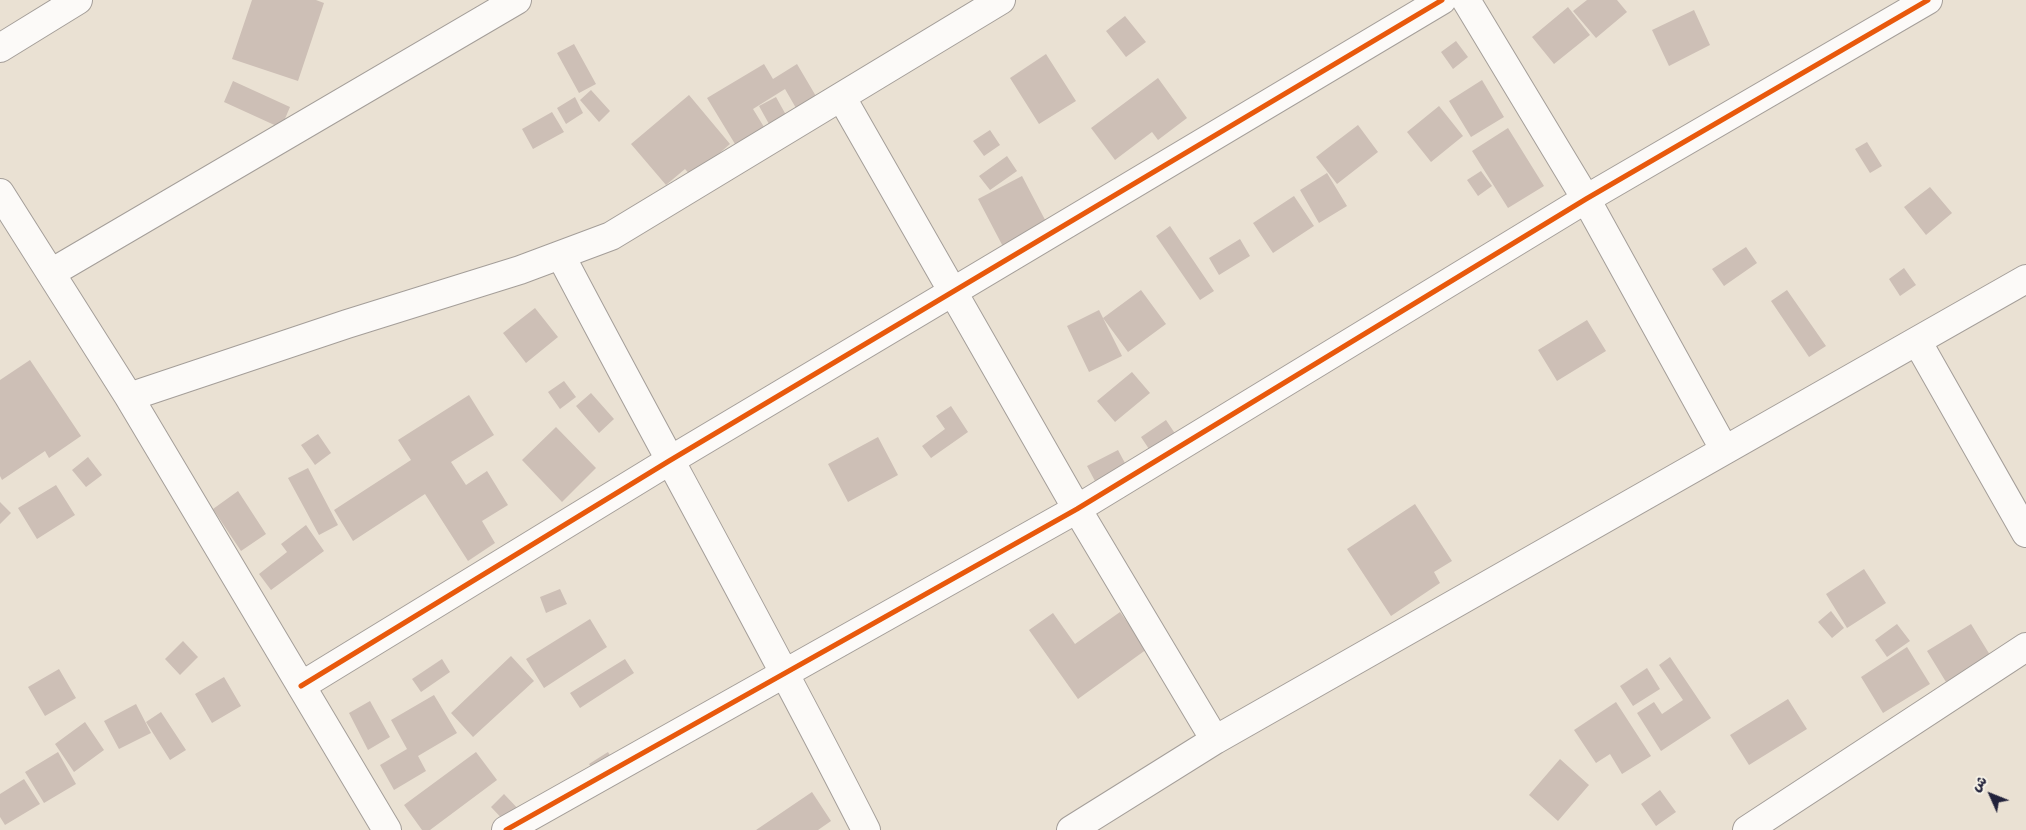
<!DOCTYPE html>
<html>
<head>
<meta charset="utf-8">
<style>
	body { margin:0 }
	#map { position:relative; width:2026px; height:830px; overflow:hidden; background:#eae1d3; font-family:Dekko,"Playpen Sans Arabic",sans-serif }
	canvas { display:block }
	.north { position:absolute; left:1966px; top:770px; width:50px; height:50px; -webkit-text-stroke:4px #f7f3e8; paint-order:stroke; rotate:314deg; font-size:14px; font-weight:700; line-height:20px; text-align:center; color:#22223b }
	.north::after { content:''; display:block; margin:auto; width:18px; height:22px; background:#22223b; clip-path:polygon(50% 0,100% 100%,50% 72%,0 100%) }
</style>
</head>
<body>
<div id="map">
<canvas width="2026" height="830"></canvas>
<div class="north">ش</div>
</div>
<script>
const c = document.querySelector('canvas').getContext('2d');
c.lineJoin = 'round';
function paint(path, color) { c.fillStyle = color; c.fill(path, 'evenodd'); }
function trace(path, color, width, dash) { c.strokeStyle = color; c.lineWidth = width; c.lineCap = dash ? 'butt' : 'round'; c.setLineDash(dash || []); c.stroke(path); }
const building = new Path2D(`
	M252,0H316L324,3L298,81L232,59Z
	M1587,0H1617L1627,12L1596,38L1573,11Z
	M1568,7L1590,35L1554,64L1532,37Z
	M1694,10L1710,45L1669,66L1652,30Z
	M1125,16L1146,42L1126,57L1106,31Z
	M1456,41L1468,57L1453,69L1441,52Z
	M574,44L596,84L579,93L557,53Z
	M1046,54L1076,101L1039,124L1010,78Z
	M764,64L773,79L797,64L820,103L800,115L785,89L753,109L764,127L735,144L707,98Z
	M1158,78L1187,118L1158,140L1152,132L1115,160L1091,128Z
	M1482,80L1504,117L1471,137L1449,101Z
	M233,81L290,107L281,128L224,102Z
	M591,90L610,111L599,122L580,100Z
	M689,95L730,144L692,177L685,169L666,185L631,144Z
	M575,97L583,113L566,124L557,108Z
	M776,97L786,115L769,124L759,106Z
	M1439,106L1463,136L1431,162L1407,132Z
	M552,112L564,132L533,149L522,129Z
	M1358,125L1378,152L1337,184L1316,157Z
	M1508,128L1544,186L1508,208L1472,151Z
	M990,130L1000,145L984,156L973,141Z
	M1867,142L1882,166L1870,173L1855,149Z
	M1007,156L1017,171L990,190L979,176Z
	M1481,171L1492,186L1478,196L1467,180Z
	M1327,173L1347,206L1319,223L1300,190Z
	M1022,176L1053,235L1009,258L978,199Z
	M1930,187L1952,213L1926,235L1904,207Z
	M1294,196L1314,226L1273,253L1253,223Z
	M1170,226L1214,291L1200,300L1156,236Z
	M1240,239L1250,256L1219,275L1209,258Z
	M1746,247L1757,263L1724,286L1712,269Z
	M1904,268L1916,285L1900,296L1889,279Z
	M1141,290L1166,324L1128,352L1103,318Z
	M1787,290L1826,346L1809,357L1771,301Z
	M535,308L558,337L526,363L503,333Z
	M1099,310L1122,356L1089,372L1067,326Z
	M1587,320L1606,351L1557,381L1538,350Z
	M30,360L81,436L49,458L45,451L2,480L0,476V380Z
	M1132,372L1150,393L1115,422L1097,401Z
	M564,381L576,397L560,409L548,392Z
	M591,393L614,419L599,433L576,406Z
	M469,395L494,435L451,462L466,485L487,471L508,505L482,521L495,543L468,561L425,494L353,541L334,510L411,460L398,440Z
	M951,406L968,432L931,458L922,446L945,429L936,416Z
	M1166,420L1178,438L1153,455L1141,437Z
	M556,427L596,468L562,502L522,460Z
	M318,434L331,453L315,465L301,445Z
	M878,437L898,475L848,502L828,464Z
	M1118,450L1126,465L1095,481L1087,466Z
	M88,457L102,475L86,487L72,470Z
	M308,468L338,525L319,535L288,478Z
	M56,485L75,515L37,539L18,508Z
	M238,491L266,534L241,551L213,509Z
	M0,502L11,513L0,524Z
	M1415,504L1452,561L1434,572L1440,583L1391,616L1347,549Z
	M306,525L324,551L271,590L259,574L287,552L281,544Z
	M1864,569L1886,603L1847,628L1826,594Z
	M560,589L567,604L546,613L540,597Z
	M1831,611L1844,628L1832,638L1818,622Z
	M1120,612L1147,649L1078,699L1029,630L1053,613L1075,644Z
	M590,619L607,647L544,688L526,659Z
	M1897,624L1910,641L1887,657L1875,640Z
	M1971,624L1990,655L1946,682L1927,651Z
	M183,641L198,657L180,675L165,659Z
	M1907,647L1930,684L1883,713L1861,677Z
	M511,656L534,681L473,737L451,713Z
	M1670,657L1711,718L1661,751L1637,713L1654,702L1662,714L1683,700L1659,665Z
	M442,659L450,672L421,692L412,679Z
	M625,659L634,673L580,708L570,693Z
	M1647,668L1660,689L1633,706L1620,686Z
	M59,669L76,698L45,716L28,687Z
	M224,677L241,706L212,723L195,694Z
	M434,695L457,733L418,756L426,771L394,790L380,765L407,749L391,720Z
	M1788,699L1807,729L1749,765L1730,735Z
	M370,701L390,737L368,750L349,713Z
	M1616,702L1651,756L1622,774L1610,754L1596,763L1574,730Z
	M136,704L151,733L119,749L104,721Z
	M161,712L186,750L170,760L146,722Z
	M85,722L104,750L74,772L55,744Z
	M58,752L76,784L44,803L25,772Z
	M476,752L497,780L430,830H422L404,805Z
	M608,752L619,771L601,783L589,764Z
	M1560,759L1589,785L1558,821L1529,795Z
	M24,779L40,804L5,825L0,817V794Z
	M1660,790L1676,812L1656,826L1641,804Z
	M812,792L831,821L818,830H756Z
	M504,794L523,814L510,827L491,807Z`);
const street = new Path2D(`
	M1466,0L1586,199L1724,449
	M0,48L78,0
	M842,98L1077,509L1215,740
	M0,193L129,397L387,830
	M561,256C662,448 768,637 866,830
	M51,273L517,0
	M1917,341L2026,533
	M129,397L347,324L520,270L611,236L1001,0
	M301,686L669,461L1442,0
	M506,830L1077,509L1586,199L1928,0
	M1071,830L1215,740L2026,279
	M1747,830L2026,647`);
const cycleway = new Path2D(`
	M301,686L669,461L1442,0
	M506,830L1077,509L1586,199L1928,0`);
paint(building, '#cdbfb6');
trace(street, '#a49e99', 30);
trace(street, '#fcfaf8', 28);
trace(cycleway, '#e8590c', 5);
</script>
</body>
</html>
